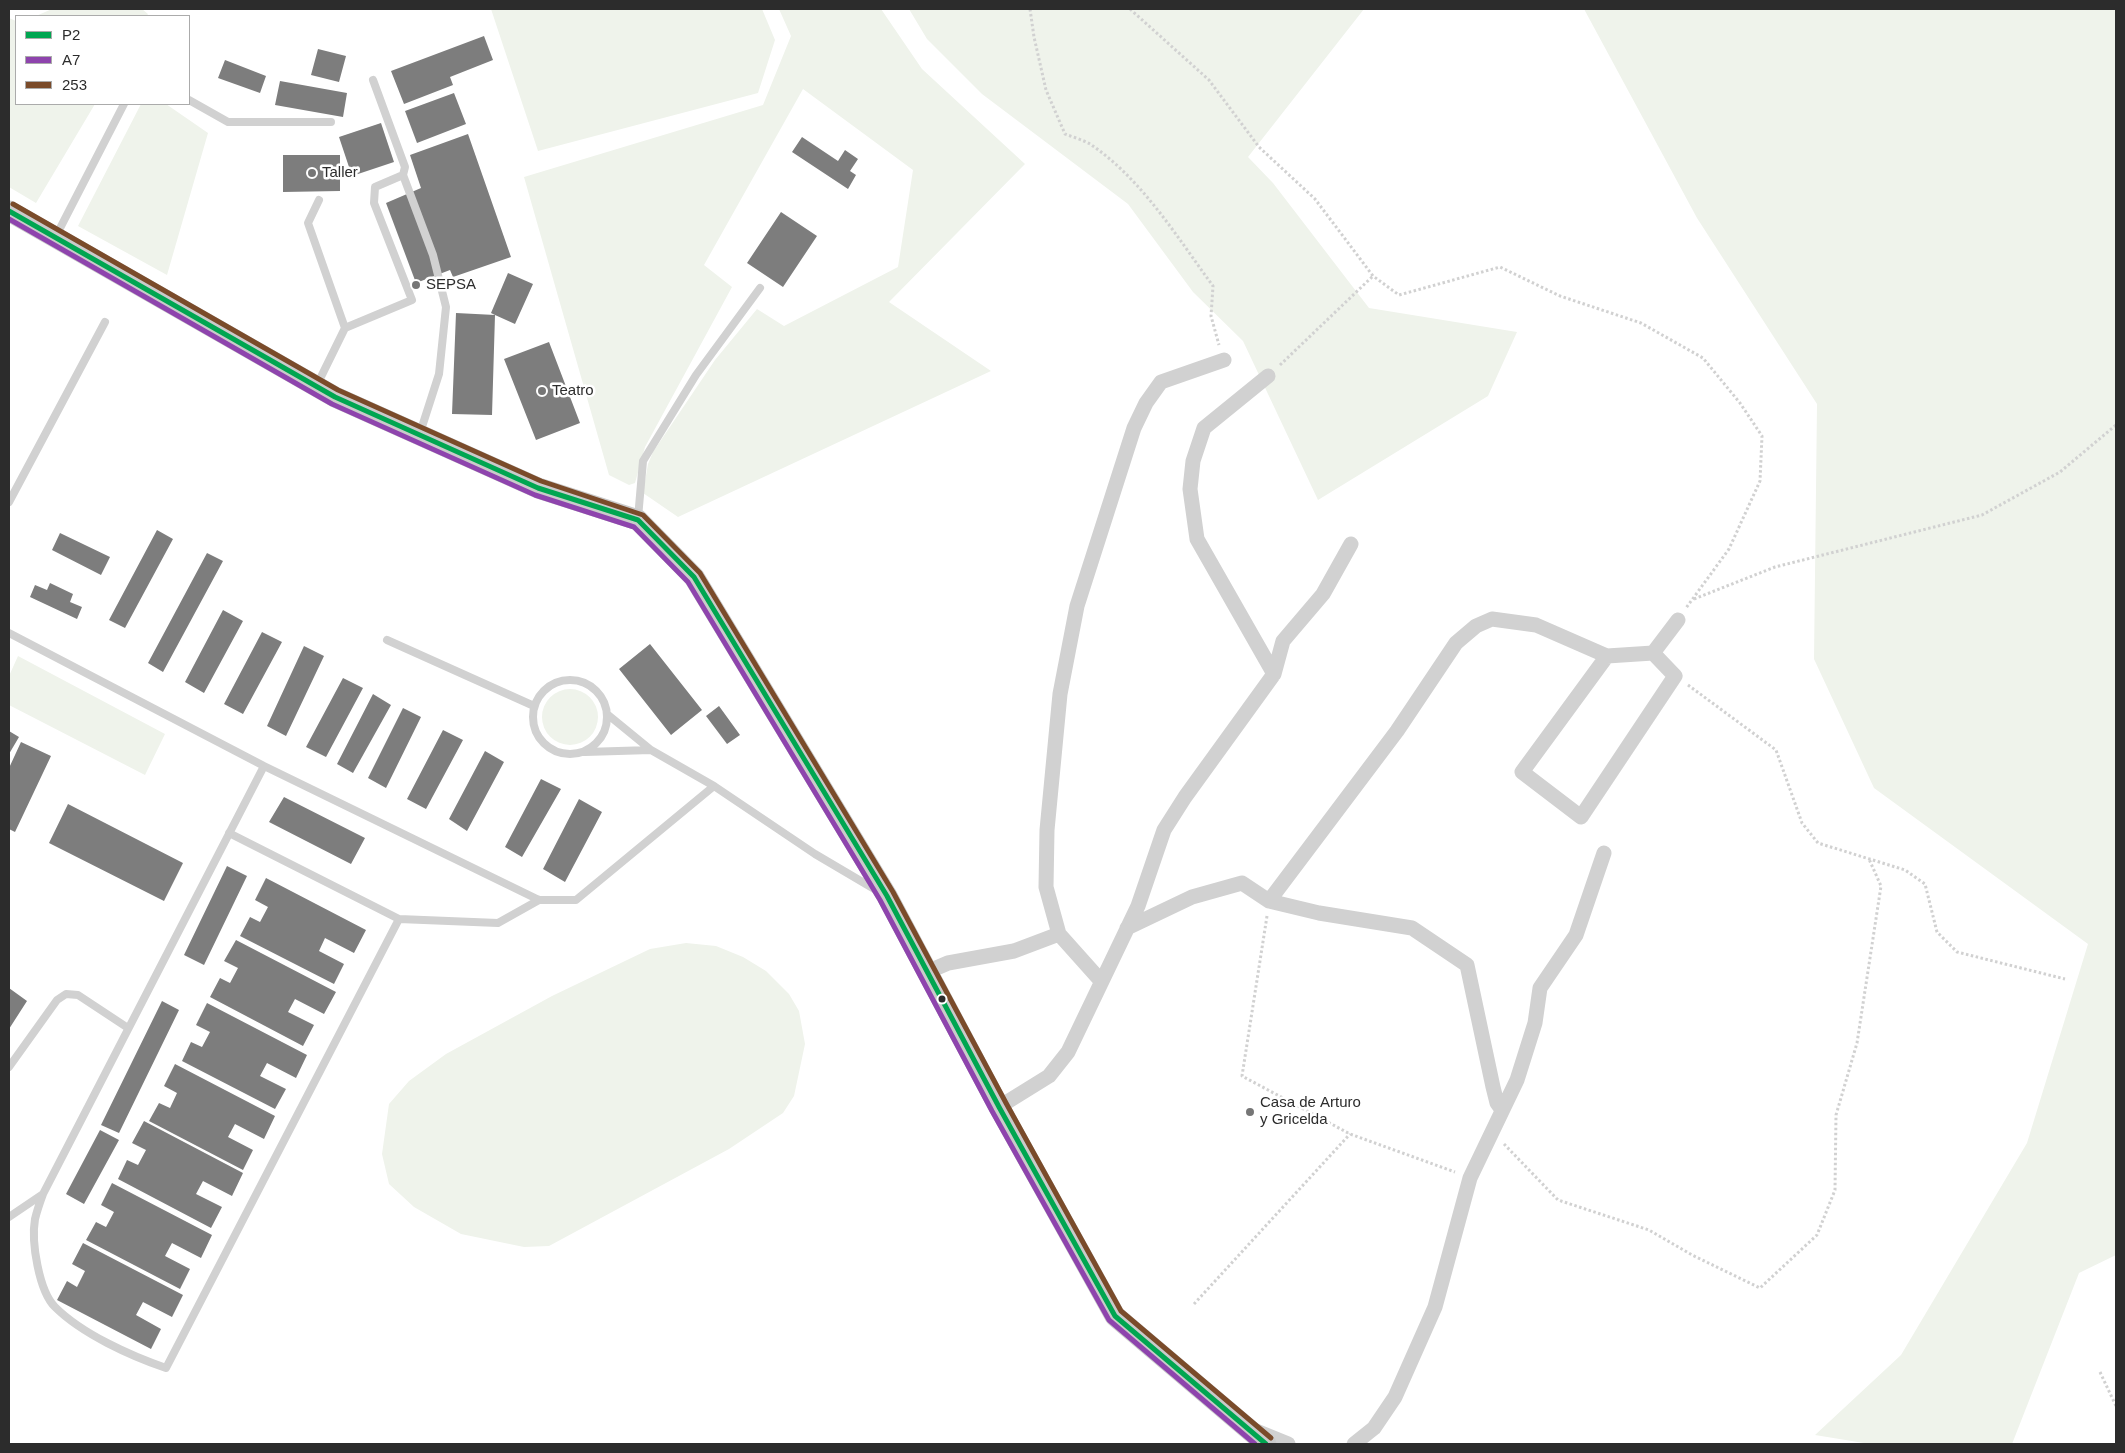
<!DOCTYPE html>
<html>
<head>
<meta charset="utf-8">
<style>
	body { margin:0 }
	#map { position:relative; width:2125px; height:1453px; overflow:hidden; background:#fff; font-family:Arial,sans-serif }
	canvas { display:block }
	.frame { position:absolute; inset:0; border:10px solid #2c2c2c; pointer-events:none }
	.legend { position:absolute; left:15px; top:15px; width:175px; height:90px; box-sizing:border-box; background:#fff; border:1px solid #ababab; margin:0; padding:6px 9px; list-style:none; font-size:15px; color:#2c2c2c }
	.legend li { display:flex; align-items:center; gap:10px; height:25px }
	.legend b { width:25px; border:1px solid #ababab }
</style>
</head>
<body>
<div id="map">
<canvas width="2125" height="1453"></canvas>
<div class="frame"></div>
<ul class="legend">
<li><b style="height:6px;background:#00a651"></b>P2</li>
<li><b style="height:6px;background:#8e44ad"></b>A7</li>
<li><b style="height:6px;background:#7a4b2a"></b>253</li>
</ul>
</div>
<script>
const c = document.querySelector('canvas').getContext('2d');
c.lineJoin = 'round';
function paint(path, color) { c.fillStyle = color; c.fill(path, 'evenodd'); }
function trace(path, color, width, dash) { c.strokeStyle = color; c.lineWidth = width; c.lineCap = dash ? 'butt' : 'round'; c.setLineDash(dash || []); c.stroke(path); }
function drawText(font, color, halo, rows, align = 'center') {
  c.font = font + ' Arial,sans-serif'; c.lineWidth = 5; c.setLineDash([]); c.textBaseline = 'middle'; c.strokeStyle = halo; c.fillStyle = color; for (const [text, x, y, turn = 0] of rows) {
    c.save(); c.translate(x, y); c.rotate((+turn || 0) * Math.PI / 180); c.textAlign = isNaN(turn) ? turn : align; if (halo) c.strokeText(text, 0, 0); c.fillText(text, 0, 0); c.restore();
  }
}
const green = new Path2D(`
	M52,9H142L148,14L147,16H36Z
	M491,9H762L775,40L758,93L538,151Z
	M779,9H881L922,69L1025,164L889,302L991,371L678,517L643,493L648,464L653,452L715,360L757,309L784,326L898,267L913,170L803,89L704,265L732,287L645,447L635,483L629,485L609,475L524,177L763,105L791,36Z
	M909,9H1364L1248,157L1273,183L1369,308L1517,332L1488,396L1318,500L1243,341L1193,292L1128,204L982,94L927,39Z
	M1584,9H2116V1255L2079,1273L2012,1444H1870L1815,1435L1901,1355L2027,1143L2088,944L1874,788L1814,659L1817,404L1697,218Z
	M9,18L16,21V104H95L36,203L9,187Z
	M141,104H166L208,133L167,275L78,226Z
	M18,656L165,734L145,775L9,705V676Z
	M542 717a28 28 0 1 1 56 0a28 28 0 1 1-56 0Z
	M686,943L716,946L743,957L766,971L789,994L799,1011L805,1044L794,1096L783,1113L729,1149L549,1246L524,1247L461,1234L414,1207L389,1184L382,1154L389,1104L409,1081L446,1054L552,996L650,949Z`);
const building = new Path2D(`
	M484,36L493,60L450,77L453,85L404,104L391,71Z
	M318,49L346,56L339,82L311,75Z
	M225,60L266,76L260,93L218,78Z
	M280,81L347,93L343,117L275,105Z
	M454,93L466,124L417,143L405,111Z
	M381,123L394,162L352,176L339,137Z
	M468,134L511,257L453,277L450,270L416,283L386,203L421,188L410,155Z
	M802,137L838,161L845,150L858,159L850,171L856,175L848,189L792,152Z
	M283,155H340V191L283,192Z
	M781,212L817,236L783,287L747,263Z
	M508,273L533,284L515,324L495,315L492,415L452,414L456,313L495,315L491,313Z
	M549,342L580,423L536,440L504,359Z
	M157,530L173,539L125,628L109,620Z
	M60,533L110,557L101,575L52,550Z
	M207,553L223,561L163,672L148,663Z
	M50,583L73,594L70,602L82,607L77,619L30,597L35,585L47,590Z
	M223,610L243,621L204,693L185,682Z
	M262,632L282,642L243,714L224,704Z
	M650,644L702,710L671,735L619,669Z
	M304,646L324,656L286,736L267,726Z
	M343,678L363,688L326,757L306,747Z
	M373,694L391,705L353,773L337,764Z
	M719,706L740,735L727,744L706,716Z
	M403,708L421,717L386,788L368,778Z
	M443,730L463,740L426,809L407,799Z
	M9,731L19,737L9,754Z
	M21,742L51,756L15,832L9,829V768Z
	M485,751L504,762L467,831L449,819Z
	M541,779L561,789L522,857L505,847Z
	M284,797L365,838L351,864L269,822Z
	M579,799L602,812L565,882L543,869Z
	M68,804L183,863L164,901L49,843Z
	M227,866L247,876L204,965L184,955Z
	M266,878L366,930L354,953L325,938L319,951L344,964L334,984L240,936L250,917L260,922L268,907L255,900Z
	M236,940L336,992L324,1014L295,999L288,1012L314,1025L303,1046L210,997L220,978L230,983L238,968L224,961Z
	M9,988L27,1001L9,1029Z
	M162,1001L179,1010L119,1133L101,1125Z
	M207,1003L307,1055L296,1078L267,1063L260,1076L286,1089L275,1109L182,1061L191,1042L202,1047L210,1032L196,1025Z
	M175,1064L275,1116L264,1139L235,1124L228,1137L253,1150L243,1170L149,1121L159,1103L170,1108L177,1093L164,1086Z
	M144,1121L243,1173L232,1196L203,1181L196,1194L222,1207L211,1228L118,1179L127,1160L138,1165L146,1150L132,1143Z
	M100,1130L119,1140L84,1204L66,1194Z
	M112,1183L212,1235L201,1258L172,1243L165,1256L190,1269L180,1289L86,1240L96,1222L106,1227L114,1212L101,1205Z
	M83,1243L183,1295L172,1317L143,1302L136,1315L161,1329L151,1349L57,1300L67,1281L77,1287L85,1271L72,1264Z`);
const path = new Path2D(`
	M1030,9L1034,37L1046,90L1065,134C1073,137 1083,140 1090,144C1142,179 1177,237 1213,286L1211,316L1219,345
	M1130,9L1209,80L1259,147L1315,199L1373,276L1399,295L1500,267L1560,296L1641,323L1703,358L1740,403L1762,436L1760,481L1729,549L1686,608
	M1280,365L1373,276
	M1694,599L1775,567L1982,515L2060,472L2116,425
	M1688,685L1776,750L1802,823L1818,843L1905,870L1925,884L1937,932L1957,952L2065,979
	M1267,916L1242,1076L1350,1134L1455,1172
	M1504,1144L1558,1200L1649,1230L1692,1255L1760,1288L1817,1235L1835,1190L1836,1115L1857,1043L1881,886L1869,859
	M1194,1304L1350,1134
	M2100,1372L2116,1406`);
const service = new Path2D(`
	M373,80L405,167L403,175
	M189,100L228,122H331
	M319,200L308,223L345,328L412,300L374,203L375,187L403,175L433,255L446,307L439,374L420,433
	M56,236L124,104
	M317,385L345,328
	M9,502L105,322
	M638,518L643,461L696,375L760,288
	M9,633L264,766L539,900H576L714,786L815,854L876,890
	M387,640L534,706
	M533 717a37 37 0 1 1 74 0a37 37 0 1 1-74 0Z
	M607,714L651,750
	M585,752L651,750L714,786
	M229,833L399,919L498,923L539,900
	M9,1067L57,1000L66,994L78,995L128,1028
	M43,1194C40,1202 37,1211 35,1219C31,1242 39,1291 55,1307C82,1334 131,1356 166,1368L399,919
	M9,1217L43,1194L264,766`);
const minor = new Path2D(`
	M1268,376L1204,428L1193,461L1190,489L1197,539L1274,674
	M1607,656L1522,772L1581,817L1675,676L1653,653
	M1269,901L1397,731L1456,643L1476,626L1492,619L1536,625L1607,656L1653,653L1678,620
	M1127,928L1192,897L1242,883L1269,901L1319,913L1412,928L1467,965L1493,1087L1497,1103L1502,1110
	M1059,934L1046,887L1047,830L1060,694L1077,606L1134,428L1146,403L1161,382L1224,360
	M927,972L948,963L1014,951L1059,934L1101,981
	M999,1107L1049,1076L1068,1052L1138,906L1164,830L1185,797L1274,674L1283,641L1323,594L1351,544
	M1256,1431L1288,1444
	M1354,1444L1374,1428L1395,1397L1435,1307L1470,1178L1517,1080L1535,1023L1540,988L1576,935L1604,853`);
const secondary = new Path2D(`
	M9,211L335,397L538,488L638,520L694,577L887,896L999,1107L1115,1316L1266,1444`);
const bus1 = new Path2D(`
	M9,211L335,397L538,488L638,520L694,577L887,896L999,1107L1115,1316L1266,1444`);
const bus2 = new Path2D(`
	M9,219L332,404L535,495L634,527L688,582L880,900L992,1111L1109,1320L1255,1444`);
const bus3 = new Path2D(`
	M13,204L338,390L541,481L643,515L700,573L893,892L1006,1103L1121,1311L1271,1438`);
const markers = [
	[312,173,5,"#767676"],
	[416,285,5,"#767676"],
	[542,391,5,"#767676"],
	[942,999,4.5,"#2c2c2c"],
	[1250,1112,5,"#767676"]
];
const poiNames = [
	["Taller",322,173],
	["SEPSA",426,285],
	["Teatro",552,391],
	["Casa de Arturo",1260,1103],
	["y Gricelda",1260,1120]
];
paint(green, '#eff3eb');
paint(building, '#7d7d7d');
trace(path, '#d1d1d1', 3, [2.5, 2.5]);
trace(service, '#d1d1d1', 8);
trace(minor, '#d1d1d1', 15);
trace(secondary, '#cacaca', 21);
trace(bus1, '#00a651', 5);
trace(bus2, '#8e44ad', 5);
trace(bus3, '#7a4b2a', 5);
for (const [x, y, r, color] of markers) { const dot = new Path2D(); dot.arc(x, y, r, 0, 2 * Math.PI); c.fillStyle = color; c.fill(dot); trace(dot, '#fff', 2); }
drawText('15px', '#2c2c2c', '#fff', poiNames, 'left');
</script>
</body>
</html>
